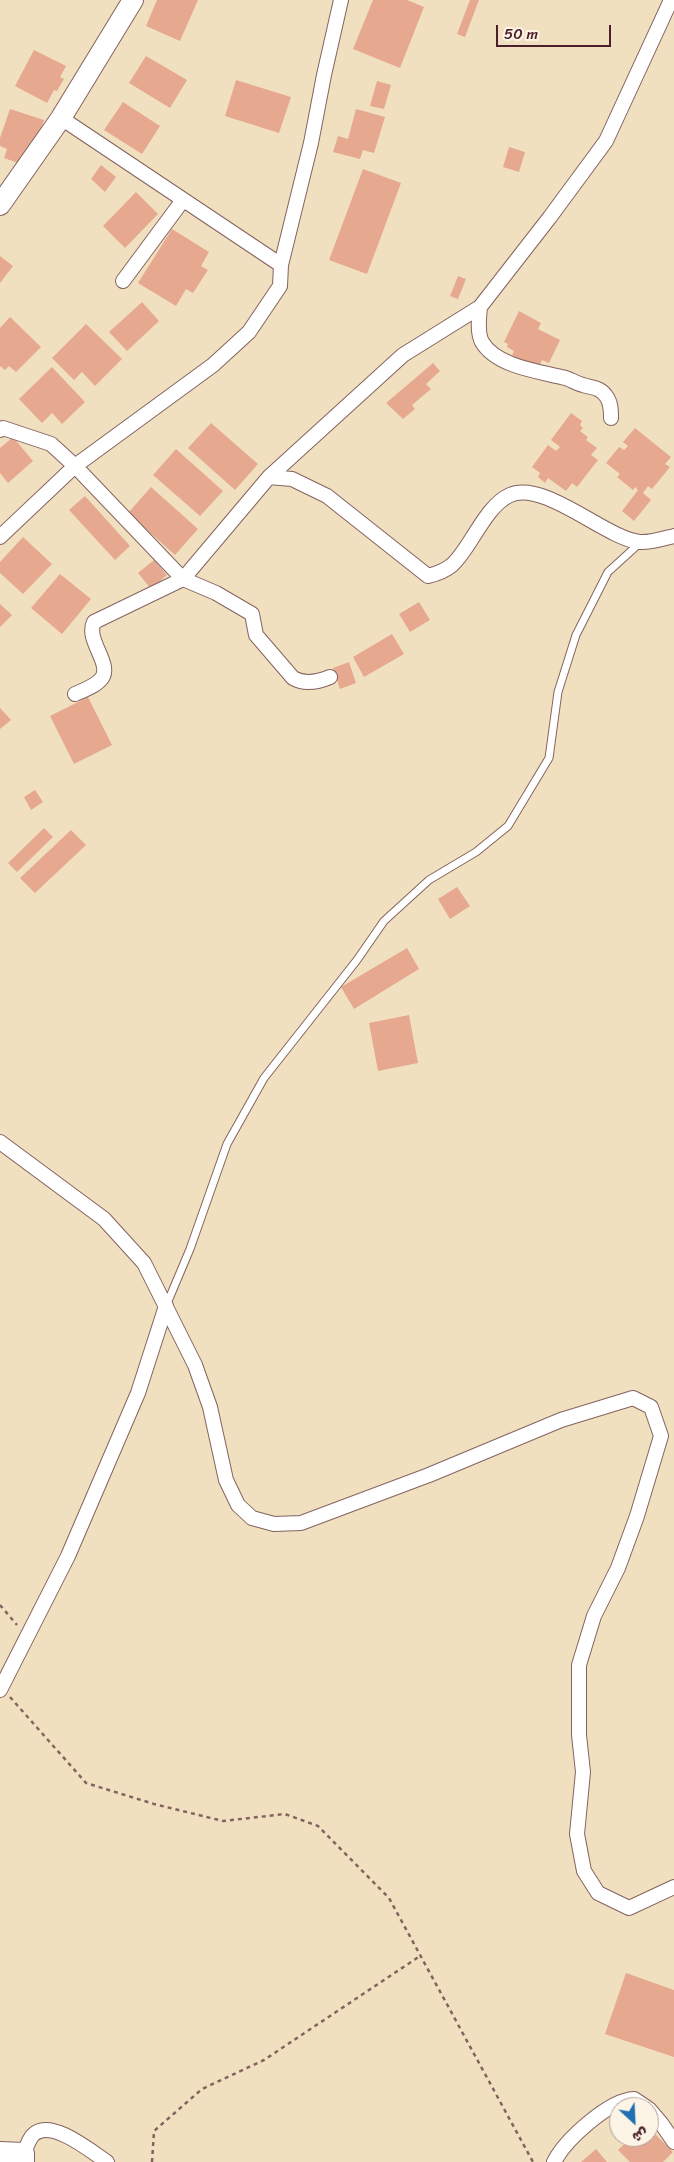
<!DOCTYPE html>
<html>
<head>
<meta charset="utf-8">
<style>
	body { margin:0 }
	#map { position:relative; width:674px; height:2162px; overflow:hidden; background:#f1e0c0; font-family:Sriracha,"Playpen Sans Arabic",sans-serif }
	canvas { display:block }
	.north { position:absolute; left:609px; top:2097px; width:50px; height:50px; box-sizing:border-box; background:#fcf5e5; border:1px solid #b59f9b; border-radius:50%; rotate:155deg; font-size:14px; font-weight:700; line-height:20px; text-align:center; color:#4a1f2b }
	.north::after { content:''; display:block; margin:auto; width:18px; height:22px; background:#1f6fb2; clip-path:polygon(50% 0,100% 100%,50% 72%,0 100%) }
	.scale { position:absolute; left:496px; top:25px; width:115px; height:22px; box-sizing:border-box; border:2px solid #4a1f2b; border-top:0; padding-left:6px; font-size:15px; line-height:18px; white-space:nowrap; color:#4a1f2b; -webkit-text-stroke:4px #fcf5e5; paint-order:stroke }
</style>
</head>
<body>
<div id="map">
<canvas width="674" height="2162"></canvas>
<div class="north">ش</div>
<div class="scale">50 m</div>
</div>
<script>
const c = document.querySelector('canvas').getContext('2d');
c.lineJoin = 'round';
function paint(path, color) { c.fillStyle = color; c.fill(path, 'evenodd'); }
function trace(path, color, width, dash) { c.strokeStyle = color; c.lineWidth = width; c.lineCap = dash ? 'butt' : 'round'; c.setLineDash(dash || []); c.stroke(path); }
const building = new Path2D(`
	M157,0H198L180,41L146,26Z
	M373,0H407L424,7L400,68L353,49Z
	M470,0H479L465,37L457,34Z
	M34,50L66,66L60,77L64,79L57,91L54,90L47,103L15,86Z
	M146,56L187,80L170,108L129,83Z
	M236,80L291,97L279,133L225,116Z
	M377,81L391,85L384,109L370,106Z
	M123,102L160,126L142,154L104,130Z
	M10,109L44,120L32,155L21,164L4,158L7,149L0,146V138Z
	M356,109L385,117L374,153L363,150L360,159L333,152L338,136L348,139Z
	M509,147L525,152L519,172L503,167Z
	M101,165L116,177L105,192L91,179Z
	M363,169L401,183L367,274L329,260Z
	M136,192L158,214L125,248L103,226Z
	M172,229L209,252L201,266L208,270L193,293L186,289L176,306L138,283Z
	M0,256L13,266L0,283Z
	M458,276L466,279L458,299L450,296Z
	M142,302L159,321L127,351L109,332Z
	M519,311L541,323L538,329L560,340L549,363L542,360L537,370L512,355L514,351L507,347L508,344L504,342Z
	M10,317L41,347L16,372L9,366L5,370L0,366V328Z
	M86,324L122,359L95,386L82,372L74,380L52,358Z
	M433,363L440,371L426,384L431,389L412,405L415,409L403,419L386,403Z
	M52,367L85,402L62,424L52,413L42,423L19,399Z
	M571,413L582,421L580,425L583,428L580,431L588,437L586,440L597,448L591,455L598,460L577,487L572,483L566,491L548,478L545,483L538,477L540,473L532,467L548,445L556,451L560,447L551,440Z
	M211,423L258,464L235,490L188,448Z
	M635,428L671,457L665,464L670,467L652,489L648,486L643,493L651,500L634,521L622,511L638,490L635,487L633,490L617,477L620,474L606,463L619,447L624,450L628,446L623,442Z
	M13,437L33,461L8,483L0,473V448Z
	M176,449L223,491L200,516L153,475Z
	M151,487L198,529L175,555L128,513Z
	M85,496L130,546L115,560L69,510Z
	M23,537L52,564L23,594L0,573V562Z
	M154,560L167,575L151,589L138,573Z
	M60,574L91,599L62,634L31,608Z
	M419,602L430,620L410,632L399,614Z
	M0,604L12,615L0,627Z
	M392,634L404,654L364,677L353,657Z
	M349,662L356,683L340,689L333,668Z
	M88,697L112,745L74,764L50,716Z
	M0,708L11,720L0,729Z
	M35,790L43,802L31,810L24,797Z
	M44,828L53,837L17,872L8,863Z
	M71,830L86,845L35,893L20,878Z
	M457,887L470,906L450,919L438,899Z
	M407,948L419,969L354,1009L341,987Z
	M409,1015L418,1063L378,1071L369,1023Z
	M626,1973L674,1990V2057L605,2034Z
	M649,2128L673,2152L663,2162H630L618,2150L632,2137H649Z
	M596,2149L607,2162H581Z`);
const path = new Path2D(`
	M0,1605L17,1625
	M10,1697L86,1783L154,1804L223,1821L285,1814L318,1826L389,1898L533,2162
	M152,2162L154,2131L202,2089L264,2060L420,1956`);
const service = new Path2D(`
	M166,1306L190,1249L227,1144L264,1078L357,960L384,921L429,880L476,852L508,826L549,758L558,692L576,635L608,572L641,542`);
const minor = new Path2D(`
	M61,118L281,265
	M123,281L183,200
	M611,418C611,411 611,402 606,396C600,387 592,388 583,385C575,383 569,378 561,377C537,371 496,366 482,342C477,333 479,317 480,307L550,217L606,141L671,0
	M0,430L3,428L51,444L75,466L0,537
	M269,477L292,479L327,496L428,576C436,574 446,570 452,565C471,548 485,506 510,495C545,480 606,539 640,542C651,543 664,538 674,536
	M330,677C318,682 305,685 293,678L256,635L252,614L216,593L183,579L269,477L403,355L480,307
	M75,694C84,690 96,686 102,678C112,663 85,640 94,622L183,579L75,466L213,365L249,332L280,286L281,265L311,143L324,75L341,0
	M0,1142L104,1219L144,1263L195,1365L210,1407L226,1480L238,1505L252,1518L274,1524L301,1523L429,1475L561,1420L633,1398L651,1407L661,1436L637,1516L618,1568L594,1616L579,1665V1735L583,1772L577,1834L584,1871L598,1893L629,1908L674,1887
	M0,1690L68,1556L138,1393L166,1306
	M649,2109L661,2123L674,2142
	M24,2153C26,2148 29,2139 33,2135C50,2117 92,2152 107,2162
	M554,2162C565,2140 609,2100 634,2099L646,2107`);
const secondary = new Path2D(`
	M0,205L61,118L133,0
	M0,2152L24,2153V2162`);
paint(building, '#e6a88f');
trace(service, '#84635f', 9);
trace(minor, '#84635f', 16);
trace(secondary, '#84635f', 22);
trace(path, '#84635f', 2.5, [4, 4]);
trace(service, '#fff', 7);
trace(minor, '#fff', 14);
trace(secondary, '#fff', 20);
</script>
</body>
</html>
